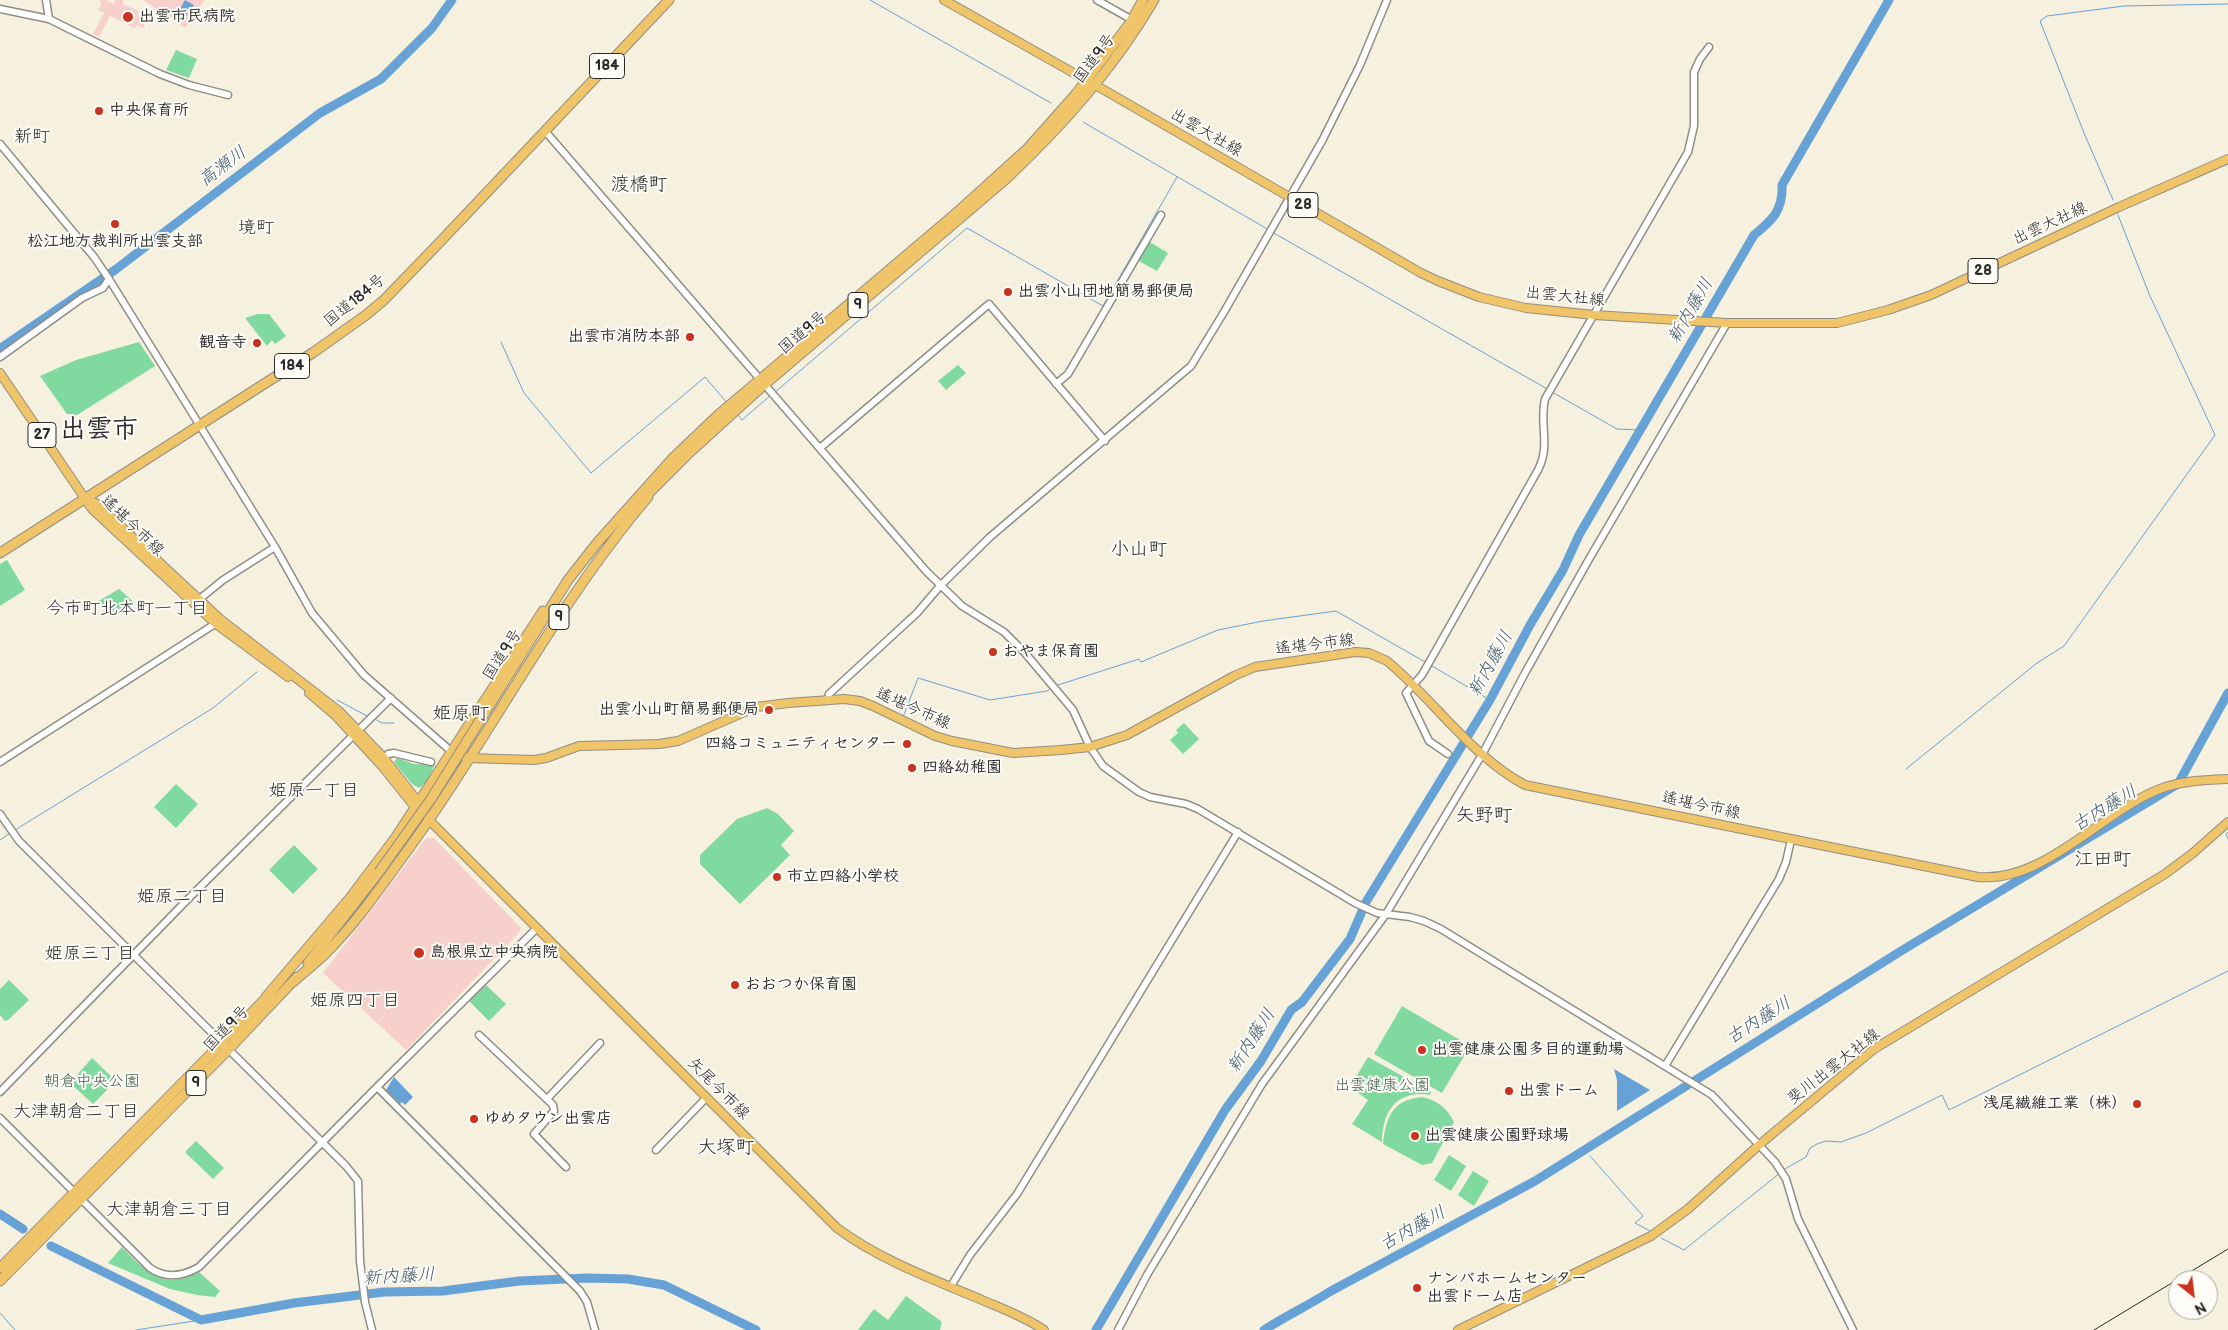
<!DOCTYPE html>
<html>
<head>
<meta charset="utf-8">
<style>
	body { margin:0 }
	#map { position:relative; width:2228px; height:1330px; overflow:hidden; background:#f6f0de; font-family:"Balsamiq Sans",sans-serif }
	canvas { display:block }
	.north { position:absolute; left:2168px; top:1270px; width:50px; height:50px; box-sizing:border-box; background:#fdfcf7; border:1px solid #a9a8a5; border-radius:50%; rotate:151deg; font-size:14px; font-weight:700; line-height:20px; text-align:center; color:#2b2b2b }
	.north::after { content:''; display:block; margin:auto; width:18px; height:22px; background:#c8321e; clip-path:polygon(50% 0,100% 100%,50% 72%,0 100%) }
</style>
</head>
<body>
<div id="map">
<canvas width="2228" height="1330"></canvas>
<div class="north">N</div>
</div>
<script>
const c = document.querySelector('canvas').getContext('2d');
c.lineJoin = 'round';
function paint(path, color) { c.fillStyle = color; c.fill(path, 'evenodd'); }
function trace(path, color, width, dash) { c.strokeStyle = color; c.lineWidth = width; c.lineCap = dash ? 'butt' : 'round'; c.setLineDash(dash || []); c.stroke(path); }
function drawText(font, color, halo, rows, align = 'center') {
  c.font = font + ' "Balsamiq Sans","Klee One",sans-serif'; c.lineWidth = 4; c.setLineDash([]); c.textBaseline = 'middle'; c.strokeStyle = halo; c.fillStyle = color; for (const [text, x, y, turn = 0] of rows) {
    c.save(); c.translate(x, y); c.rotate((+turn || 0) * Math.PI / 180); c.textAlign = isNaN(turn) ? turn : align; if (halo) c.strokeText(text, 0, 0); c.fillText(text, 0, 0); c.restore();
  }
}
const built = new Path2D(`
	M100,0H107L114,4L115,0H122L124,1L122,4L139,11L137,15L148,19L143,28L135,25L134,28L110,16L99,37L93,34L104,13L98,10L101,4Z
	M143,0H205L185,28Z
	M426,838H434L521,928L518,934L406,1050L323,973Z`);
const green = new Path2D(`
	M176,50L197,59L189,78L166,70Z
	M1147,242H1150L1168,253L1157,271L1137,260Z
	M258,314H269L286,336L275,344L272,340L267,346L245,318Z
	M139,342L155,366L77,415L67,414L40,376L76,360Z
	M958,365L966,373L946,390L938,381Z
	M7,560L25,590L0,606V564Z
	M119,589L135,603L112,617L97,602Z
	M1184,723L1199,739L1183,754L1170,740L1178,733L1176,730Z
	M397,758L414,764L435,765L426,782L419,788L412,784L394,762Z
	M176,784L198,804L176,828L154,807Z
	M767,808L778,814L794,831L781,845L790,855L740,904L700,864V855L737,819Z
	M294,845L318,869L293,894L269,870Z
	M9,980L29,1000L8,1020L5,1021L0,1015V989Z
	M486,985L506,1004L489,1021L469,1001Z
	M1402,1006L1470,1046L1442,1093L1374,1054Z
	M1368,1057L1431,1092L1430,1095C1397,1089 1382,1112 1382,1142L1352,1124L1368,1100L1350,1087Z
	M92,1058L116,1081L93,1104L70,1083Z
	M1422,1097C1438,1101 1446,1107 1454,1122L1432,1163L1422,1165L1383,1144C1386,1117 1392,1100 1422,1097Z
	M196,1141L224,1168L213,1179L185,1152Z
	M1449,1155L1466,1166L1451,1191L1434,1180Z
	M1473,1171L1489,1181L1474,1206L1458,1195Z
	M122,1247C145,1271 164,1292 199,1272L220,1291L215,1297L197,1295L170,1289L108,1263Z
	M906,1296L942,1322L940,1330H858L874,1309L888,1320Z`);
const water = new Path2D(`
	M185,0L194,5L184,18L177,14Z
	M1614,1069L1650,1090L1617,1111V1080Z
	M394,1077L413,1097L405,1105L402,1102L400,1104L386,1090Z`);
const stream = new Path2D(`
	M870,0L1051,103
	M1083,122L1269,230
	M2113,200L2084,133L2040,21L2047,16L2124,6L2228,4
	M1272,232L1549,390
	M501,342L524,393L591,473L705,377L728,404
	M1552,392L1617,429L1640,430
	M774,393L967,228L1103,306L1177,177
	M737,414L742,420L771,395
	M1432,666L1490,700
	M1055,686L1139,659L1141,662L1218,630L1263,621L1336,611L1425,662
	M812,698L826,696
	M337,700L369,717
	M903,717L918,678L990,700L1047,691L1051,688
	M373,718L382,723H394
	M559,749L576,743
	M1906,769L2037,663L2064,646L2215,435L2150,296L2118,215
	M15,830L213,708L257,672
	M2228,832L2226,834L2228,839
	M0,840L10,833
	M1590,1156L1643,1216L1635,1223L1650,1231
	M1783,1170L1806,1157L1810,1148L1817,1144L1826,1141L1841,1142L1866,1133L1942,1095L1949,1110L2228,971
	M1661,1238L1684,1250L1780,1173
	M0,1313L15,1330
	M136,1330L201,1320`);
const river = new Path2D(`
	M1,348L115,270L320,113L381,79L432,28L452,0
	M0,1214L23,1229
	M51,1246L201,1320L294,1303L384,1292L443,1291L519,1281L588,1278L628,1279L664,1285L756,1330
	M1096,1330L1225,1110L1261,1061L1291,1010L1302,1002L1350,939L1366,902L1490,700L1530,625L1563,570L1579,535L1754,235C1773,220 1783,210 1782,185L1889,0
	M1264,1330C1286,1316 1309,1305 1331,1291L1535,1181L1901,951L2178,784L2228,693`);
const minor = new Path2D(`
	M46,0L49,19
	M1097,0L1127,17
	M0,9L49,19L160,74L189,85L228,95
	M545,131L926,571L962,606L1004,632L1025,653L1073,710L1090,747L1103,766L1139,792L1150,797L1186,804L1198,809L1355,903L1377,913L1410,917L1424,921L1441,929L1712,1095L1775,1162L1786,1179L1798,1219L1853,1330
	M0,144L94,257L109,279L275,547L312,613L364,675L452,752
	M0,357L82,298L103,288L109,279
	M1056,384L1068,374L1161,215
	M820,448L989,304L1105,441
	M196,602L223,580L275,547
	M828,699L829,694L917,613L940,586L990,537L1191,366L1224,312L1322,141L1360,65L1387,0
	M1448,754L1429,741L1406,693L1422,675L1538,470C1551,445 1539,425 1545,399L1688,152L1694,126V72L1700,59L1709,47
	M384,758L388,754L394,753L431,762
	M0,762L218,622
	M0,814L19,841L346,1166L358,1181L360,1261L365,1302L372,1330
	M479,1035L553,1105L554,1111L534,1134L566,1167
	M1665,1066L1779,879L1786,862L1791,840
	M377,1087L580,1291L587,1302L595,1330
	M0,1092L189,898L391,698
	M547,1099L600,1043
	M0,1118L150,1268C166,1279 182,1277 199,1267L377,1087L536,929
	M656,1150L707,1097
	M951,1286L970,1255L1017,1194L1238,832
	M1118,1330L1147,1275L1262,1084L1386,914L1483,753L1525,673L1588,561L1727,323`);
const major = new Path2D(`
	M944,0L1111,94L1421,273L1438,281L1479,297L1526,308L1594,315L1727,323H1837L1888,310L1931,295L2119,207L2228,159
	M0,373L92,509L216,624L288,677
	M84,497L97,504L220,619L340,712L384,758L419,803L430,821L837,1228C880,1260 932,1279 982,1300C1003,1309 1025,1317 1044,1330
	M309,693L336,716L382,766L418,811
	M454,752L469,758L534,760L546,758L579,746L659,744L678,741L756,707L788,703L844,699L860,701L873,706L935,736L952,741L1013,753L1061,750L1090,747L1127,735L1234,676L1255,667L1355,652L1369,653L1387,661C1433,699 1472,757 1525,785L1978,877C2043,883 2100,814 2157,790C2179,781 2204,780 2228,779
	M1458,1330L1651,1236L1688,1209L1759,1145L1874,1049L2165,874L2193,853L2228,822`);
const highway = new Path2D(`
	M643,499L688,454L764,385L1006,179C1063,125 1114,68 1154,0
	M0,553L314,352L366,315L384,300L439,243L669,0
	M487,709L568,580L597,543L673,458L717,416L954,215L1028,148L1075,95L1130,23L1143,0
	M308,963L379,872
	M293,982C304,972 317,962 327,952C353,926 375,895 396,866C485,747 551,611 648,497
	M266,997L350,898L396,837L543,611
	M0,1268L270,994
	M0,1281L228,1050L297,977`);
const rail = new Path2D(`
	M2094,1330L2228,1249`);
const highwayBridge = new Path2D(`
	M379,872L431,799L487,709`);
const markers = [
	[128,17,6,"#c8321e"],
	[99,111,5,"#c8321e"],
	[115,224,5,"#c8321e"],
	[1008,292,5,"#c8321e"],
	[690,337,5,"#c8321e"],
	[257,343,5,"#c8321e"],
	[993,652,5,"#c8321e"],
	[769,710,5,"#c8321e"],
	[907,744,5,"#c8321e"],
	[912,768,5,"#c8321e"],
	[777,877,5,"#c8321e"],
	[419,953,6,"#c8321e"],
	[735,985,5,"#c8321e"],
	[1422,1050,5,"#c8321e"],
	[1509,1091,5,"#c8321e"],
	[2137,1104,5,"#c8321e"],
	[474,1119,5,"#c8321e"],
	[1415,1136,5,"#c8321e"],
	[1417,1288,5,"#c8321e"]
];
const shields = [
	[607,66,35],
	[1303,205,30],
	[1983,271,30],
	[858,305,20],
	[292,366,35],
	[42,435,28],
	[559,617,20],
	[196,1083,20]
];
const shieldNames = [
	["184",607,66],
	["28",1303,205],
	["28",1983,271],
	["9",858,305],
	["184",292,366],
	["27",42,435],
	["9",559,617],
	["9",196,1083]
];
const poiNames = [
	["出雲市民病院",139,17],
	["中央保育所",109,111],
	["松江地方裁判所出雲支部",115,242,"center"],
	["出雲小山団地簡易郵便局",1018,292],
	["出雲市消防本部",680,337,"right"],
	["観音寺",247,343,"right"],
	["おやま保育園",1003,652],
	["出雲小山町簡易郵便局",759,710,"right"],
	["四絡コミュニティセンター",897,744,"right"],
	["四絡幼稚園",922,768],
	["市立四絡小学校",787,877],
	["島根県立中央病院",430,953],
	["おおつか保育園",745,985],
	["出雲健康公園多目的運動場",1432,1050],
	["出雲ドーム",1519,1091],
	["浅尾繊維工業（株）",2127,1104,"right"],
	["ゆめタウン出雲店",484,1119],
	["出雲健康公園野球場",1425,1136],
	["ナンバホームセンター",1427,1279],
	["出雲ドーム店",1427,1297]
];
const streetNames = [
	["国道9号",1095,59,-53],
	["出雲大社線",1206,133,30],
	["出雲大社線",2050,224,-25],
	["出雲大社線",1565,297,6],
	["国道184号",355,301,-39],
	["国道9号",803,333,-40],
	["遙堪今市線",132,526,44],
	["遙堪今市線",1315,645,-7],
	["国道9号",503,655,-57],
	["遙堪今市線",913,709,24],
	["遙堪今市線",1701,806,12],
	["国道9号",227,1029,-46],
	["斐川出雲大社線",1834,1067,-38],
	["矢尾今市線",718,1089,45]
];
const parkNames = [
	["朝倉中央公園",92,1082],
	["出雲健康公園",1382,1086]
];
const neighbourhoodNames = [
	["新町",32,137],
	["境町",256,228],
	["今市町北本町一丁目",127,609],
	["姫原一丁目",314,791],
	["姫原二丁目",182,897],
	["姫原三丁目",90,954],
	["姫原四丁目",355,1001],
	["大津朝倉二丁目",76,1112],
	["大津朝倉三丁目",169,1210]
];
const waterNames = [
	["高瀬川",223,167,-37],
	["新内藤川",1691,311,-60],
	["新内藤川",1491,664,-61],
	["古内藤川",2105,809,-31],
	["古内藤川",1759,1021,-32],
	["新内藤川",1252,1041,-57],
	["古内藤川",1413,1229,-29],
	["新内藤川",399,1277,-3]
];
const quarterNames = [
	["渡橋町",639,185],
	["小山町",1139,550],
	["姫原町",461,714],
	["矢野町",1484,816],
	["江田町",2103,860],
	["大塚町",726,1148]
];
const townNames = [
	["出雲市",99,430]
];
paint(built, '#f7d0cc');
paint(green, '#80d99e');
paint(water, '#67a2d7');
trace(stream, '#67a2d7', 1);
trace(river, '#67a2d7', 9);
trace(minor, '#908e84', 9);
trace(major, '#908e84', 10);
trace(highway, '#908e84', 11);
trace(minor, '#fff', 6);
trace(major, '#f0c469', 8);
trace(highway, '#f0c469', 9);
trace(rail, '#2b2b2b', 1);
trace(highwayBridge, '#908e84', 11, []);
trace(highwayBridge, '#f0c469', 9);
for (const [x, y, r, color] of markers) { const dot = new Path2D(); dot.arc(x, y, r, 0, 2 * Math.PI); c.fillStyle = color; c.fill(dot); trace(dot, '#fdfcf7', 2); }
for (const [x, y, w] of shields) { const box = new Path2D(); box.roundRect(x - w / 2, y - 12.5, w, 25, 4); c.fillStyle = '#fdfcf7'; c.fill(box); trace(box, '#2b2b2b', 1); }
drawText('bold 15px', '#2b2b2b', null, shieldNames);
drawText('bold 16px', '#2b2b2b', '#fdfcf7', poiNames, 'left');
drawText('16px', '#2b2b2b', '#fdfcf7', streetNames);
drawText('16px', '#445f4e', '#fdfcf7', parkNames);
drawText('18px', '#2b2b2b', '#fdfcf7', neighbourhoodNames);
drawText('italic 18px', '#435b70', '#fdfcf7', waterNames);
drawText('19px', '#2b2b2b', '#fdfcf7', quarterNames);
drawText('bold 26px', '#2b2b2b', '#fdfcf7', townNames);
</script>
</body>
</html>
